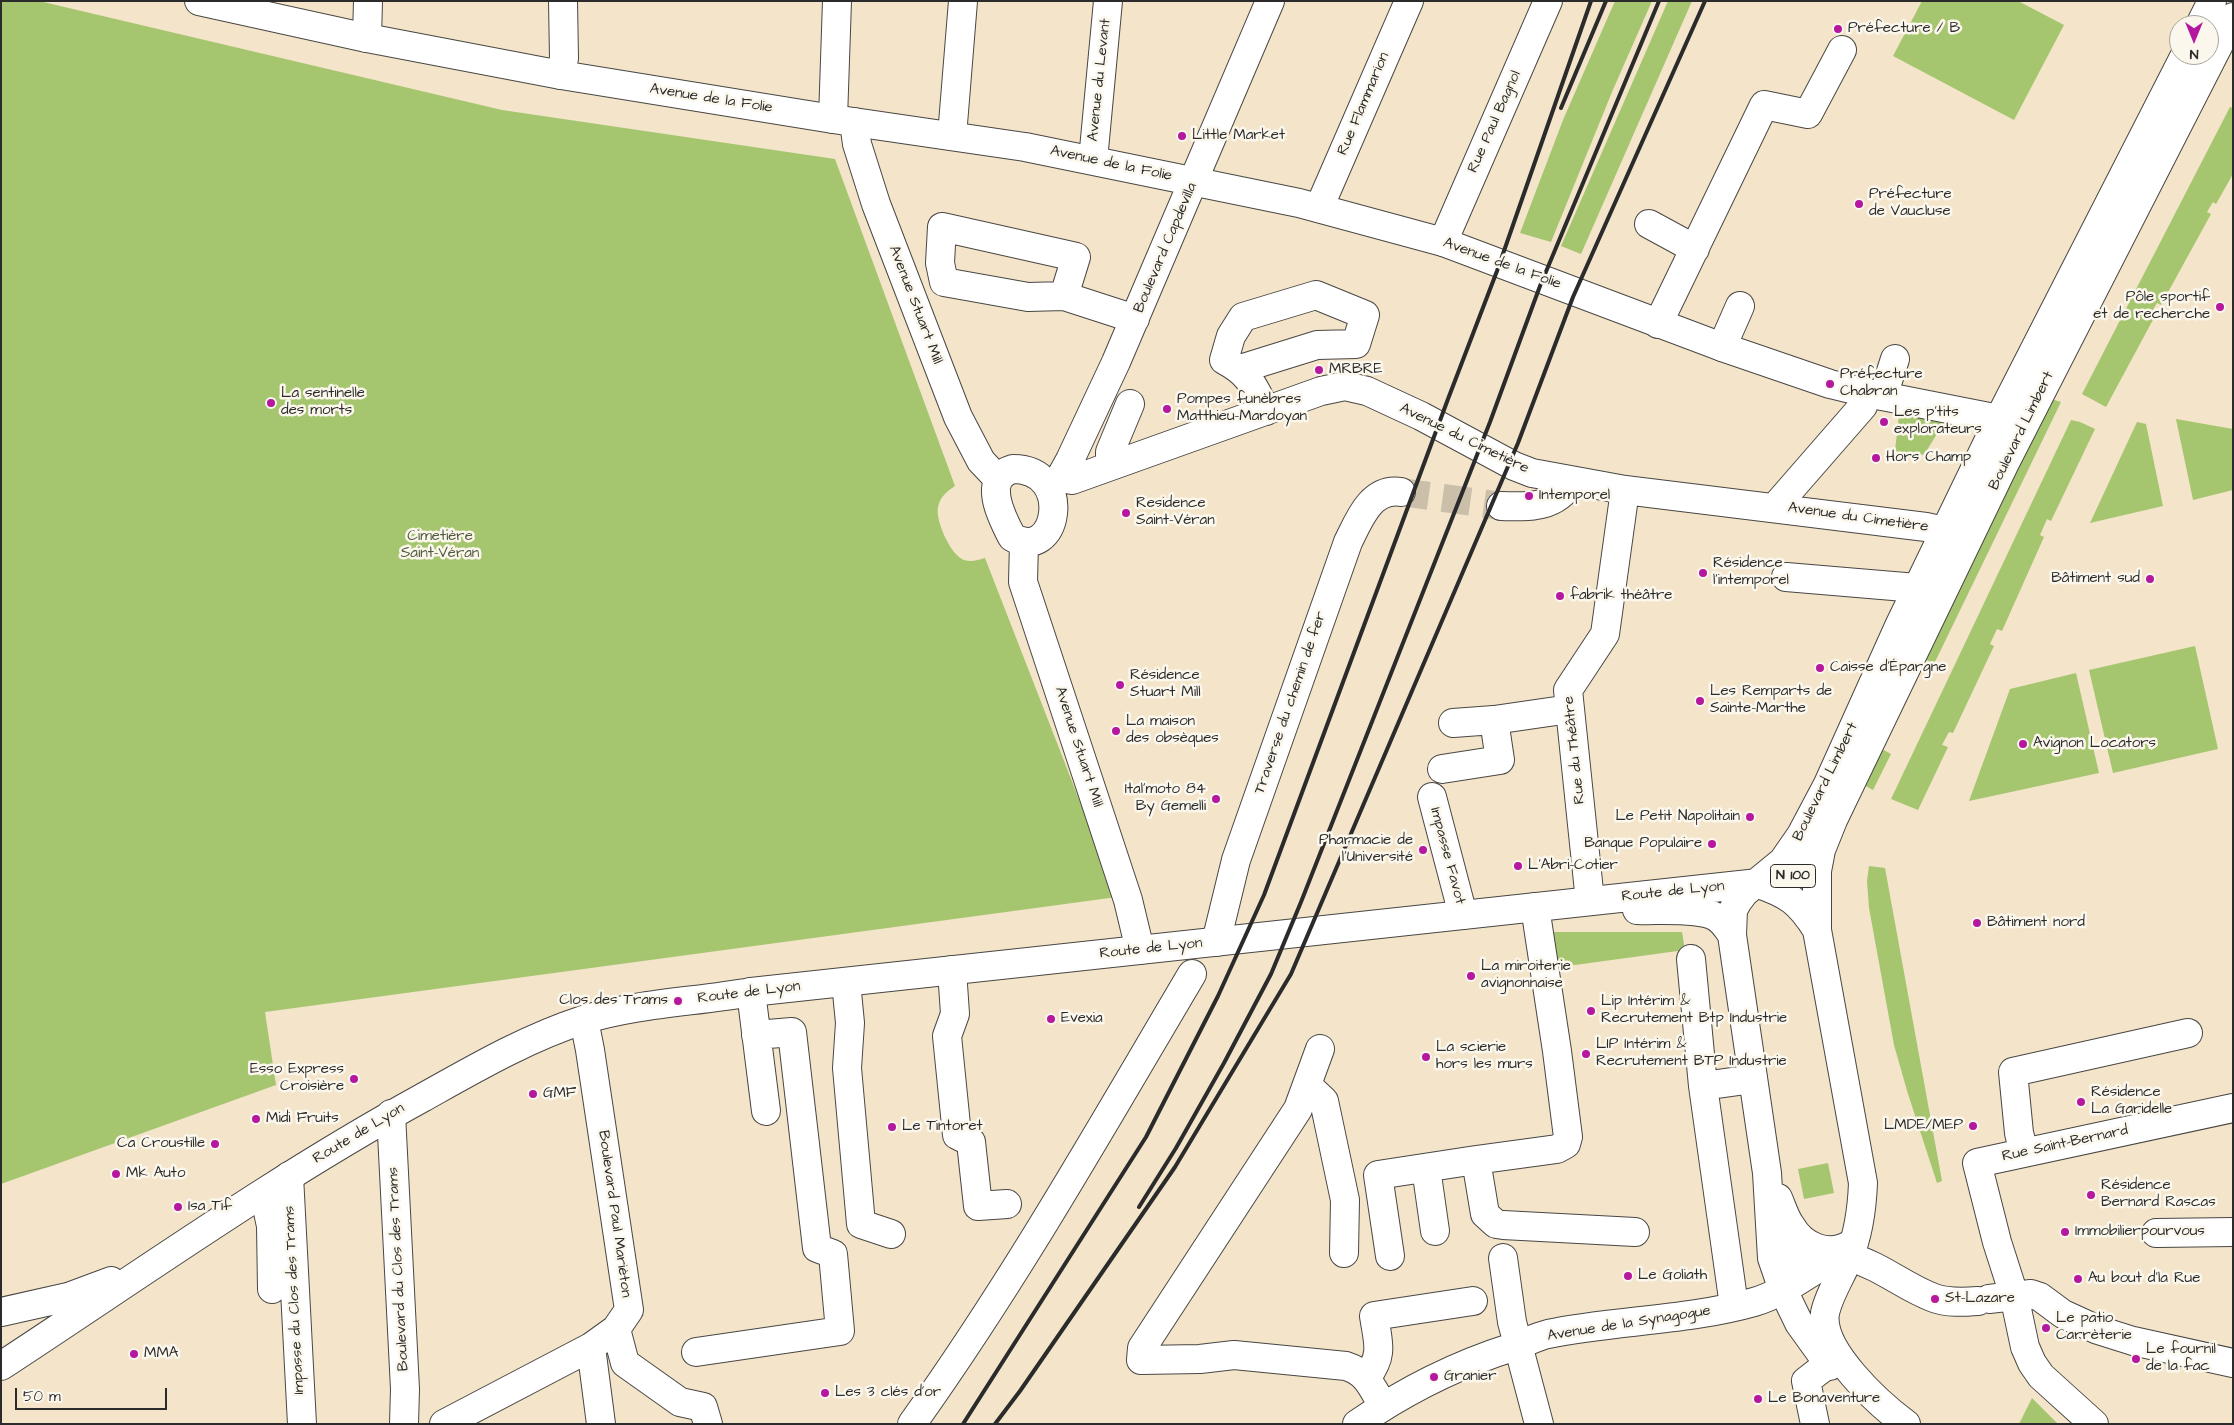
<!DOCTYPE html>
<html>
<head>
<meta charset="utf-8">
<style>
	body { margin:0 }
	#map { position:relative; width:2234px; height:1425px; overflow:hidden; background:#f3e4ca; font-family:"Architects Daughter",sans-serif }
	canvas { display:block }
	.frame { position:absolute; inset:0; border:2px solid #2b2b2b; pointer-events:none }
	.north { position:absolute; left:2169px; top:15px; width:50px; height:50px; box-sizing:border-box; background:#fbf7ec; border:1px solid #a8a59f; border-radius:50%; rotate:180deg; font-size:14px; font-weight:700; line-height:20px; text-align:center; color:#2b2b2b }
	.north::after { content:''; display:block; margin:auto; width:18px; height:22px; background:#b5179e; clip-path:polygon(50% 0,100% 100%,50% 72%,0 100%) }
	.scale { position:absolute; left:15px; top:1388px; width:152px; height:22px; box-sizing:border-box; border:2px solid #2b2b2b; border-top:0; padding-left:6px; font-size:15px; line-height:18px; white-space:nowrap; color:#2b2b2b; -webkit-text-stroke:4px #fbf7ec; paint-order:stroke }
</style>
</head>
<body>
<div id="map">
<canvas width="2234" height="1425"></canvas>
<div class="frame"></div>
<div class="north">N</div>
<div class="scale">50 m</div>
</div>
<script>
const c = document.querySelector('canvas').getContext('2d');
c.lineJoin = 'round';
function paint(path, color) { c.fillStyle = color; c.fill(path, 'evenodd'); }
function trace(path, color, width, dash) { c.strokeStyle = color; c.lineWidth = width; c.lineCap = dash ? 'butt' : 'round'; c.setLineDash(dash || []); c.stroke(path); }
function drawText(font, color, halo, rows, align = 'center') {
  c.font = font + ' "Architects Daughter",sans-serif'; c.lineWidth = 5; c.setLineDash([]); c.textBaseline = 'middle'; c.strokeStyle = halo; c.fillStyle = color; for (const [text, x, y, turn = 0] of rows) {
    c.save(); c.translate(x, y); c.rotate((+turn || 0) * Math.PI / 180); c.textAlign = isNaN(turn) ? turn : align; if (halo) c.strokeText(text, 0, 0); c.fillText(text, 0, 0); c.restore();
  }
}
const green = new Path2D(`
	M1,1H39L502,110L835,159L955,486C947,491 940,497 938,507C935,520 950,553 962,559C969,563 978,560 985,558L1117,897L265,1012L276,1085L1,1184Z
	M1615,1H1652L1612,92L1551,242L1520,233L1563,120Z
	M1668,1H1692L1581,254L1561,246Z
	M1922,1H2018L2064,25L2014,120L1893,56Z
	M2230,107L2233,108V174L2216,204L2213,202L2207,212L2211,214L2161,305L2157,303L2151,313L2155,316L2106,407L2082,394Z
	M2048,398L2061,402L1934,664L1925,659Z
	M1899,414L1933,419L1943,424L1924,455L1895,451Z
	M2176,419L2233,429V490L2193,500Z
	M2071,420L2080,422L2095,429L2051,521L2047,519L2040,535L2044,537L2002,631L1997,629L1990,644L1994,646L1953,733L1949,732L1942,745L1948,747L1918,810L1891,799Z
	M2137,422L2146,424L2163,506L2090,523Z
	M2195,646L2218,749L2113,773L2089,670Z
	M2076,673L2099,773L1969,801L2010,689Z
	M1882,749L1891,754L1873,790L1864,785Z
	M1869,866L1885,868L1942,1181L1937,1183L1908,1094L1894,1045L1869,908L1867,881Z
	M1550,932H1682L1685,950L1575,965L1554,963Z
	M1828,1163L1834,1193L1804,1199L1798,1169Z
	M2032,1398L2058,1424H2019Z`);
const minorTunnel = new Path2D(`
	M1401,492L1501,506`);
const minor = new Path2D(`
	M367,38L368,1
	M561,75L564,58L563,1
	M833,119L837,1
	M854,122L857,144L876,204L958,417L981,461L998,479
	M952,136L963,1
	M1093,160L1108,1
	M1319,208L1409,1
	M1649,224L1695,249
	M1443,242L1548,1
	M1064,296L1076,257L942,227L940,263L944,282L1028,297L1064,296L1135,319
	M1658,324L1764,105L1808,114L1842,50
	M1722,347L1740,306
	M1240,369L1317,345L1356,344L1365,315L1316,295L1243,317L1231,336L1224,360C1250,374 1253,385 1266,411
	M1883,396L1895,359
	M1110,466V452L1130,404
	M1013,469C1076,469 1057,565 1012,537C1002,518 981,478 1013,469Z
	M1060,478L1072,480L1321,391L1345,386L1367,391L1421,416L1514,466L1532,473L1625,490L1926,527L1944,531
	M1050,488L1060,478L1070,460L1116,362L1270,1
	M1501,506C1530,507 1556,508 1572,481
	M1775,507L1863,406L1867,393
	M1024,543L1023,582L1128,900L1140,950
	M1786,577L1917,588
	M1453,723L1494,720
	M1442,769L1500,760L1494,720L1570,709
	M1432,797L1463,915
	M1590,901L1568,690L1605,634L1625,490
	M1535,907L1557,1051L1568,1137L1566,1144L1557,1149L1476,1160L1485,1214L1496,1224L1503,1225L1635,1232
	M1216,942L1236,860L1348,542C1359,520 1371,487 1401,492
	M1691,959L1703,1086
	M952,970L955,1014L947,1036L957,1135L971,1142L978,1206L1007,1204
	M846,982L850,1023L847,1068L861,1224L891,1234
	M751,992L766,1111
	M1320,1049L1298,1109L1142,1348L1141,1360L1200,1359L1234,1355L1346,1366C1368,1373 1372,1388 1383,1406
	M1307,1085L1324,1101L1345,1200L1344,1253
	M391,1114L405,1389L404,1424
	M2024,1153L2019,1133L2013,1072L2188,1033
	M1426,1168L1435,1231
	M289,1176L302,1424
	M264,1193L271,1226L272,1289
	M1778,1198C1782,1207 1785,1218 1791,1226C1803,1247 1829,1258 1851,1244
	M2156,1233L2233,1232
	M1390,1256L1378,1175L1476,1160
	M1849,1257C1882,1266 1904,1287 1934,1298C1947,1303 1964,1302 1978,1301
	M1503,1258L1512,1322L1539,1424
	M1989,1299L2031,1294L2040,1297L2063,1314L2098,1330L2133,1341L2233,1363
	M1734,1306L1703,1086L1753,1079
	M616,1329L625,1363L680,1402L703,1407L708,1424
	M591,1347L601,1424
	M696,1352L840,1331L833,1254L817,1248L792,1032L756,1035
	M1367,1377C1384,1354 1378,1343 1374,1316L1473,1301
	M444,1424L591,1347L616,1329L629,1310L590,1050L584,1020
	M912,1424C1015,1280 1102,1126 1192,974
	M1357,1424C1406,1390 1456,1365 1513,1347C1524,1343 1536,1337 1548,1334C1616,1320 1687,1321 1754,1302C1778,1295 1799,1280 1820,1267
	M1815,1424L1806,1381L1828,1364
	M2094,1424L2041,1376L2032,1363L2025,1347L2014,1295L1997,1242L1977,1163L2233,1108`);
const major = new Path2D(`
	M199,1L367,38L561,75L833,119L1025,147L1299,203L1443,242L1722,347L1830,384L1867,393L1999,419L2035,404
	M2200,25L2212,1
	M1756,883C1788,894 1799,901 1817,930
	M1637,910C1658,911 1699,907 1716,917C1724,922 1727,928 1732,935
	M1776,1220C1788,1263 1807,1275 1849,1257
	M1,1312L68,1297L111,1281
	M1,1366C140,1275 276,1178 422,1098C474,1069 527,1038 583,1020C638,1003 695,1002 751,992L1777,881C1796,875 1807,865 1821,850
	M1830,1366L1799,1323L1783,1290L1772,1258L1767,1173L1732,935L1733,910L1738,901L1744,893L1783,861L1801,835L1828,784L1900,624L1999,419L2185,55
	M1906,1424C1879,1404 1819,1350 1825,1313C1829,1294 1842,1275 1849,1257C1859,1233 1862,1208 1863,1183L1817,930V871L1821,850L1833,820L2004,465L2233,17`);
const rail = new Path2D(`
	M1561,108L1606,1
	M1139,1207L1176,1148L1224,1063L1271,974L1301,902L1490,422L1540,286L1659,1
	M963,1424L1146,1137L1218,996L1264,895L1448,399L1497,271L1591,1
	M995,1424L1020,1391L1175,1167L1291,974L1518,443L1573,297L1705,1`);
const markers = [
	[1838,29,5,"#b5179e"],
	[1182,136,5,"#b5179e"],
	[1859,204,5,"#b5179e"],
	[2220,307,5,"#b5179e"],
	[1319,370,5,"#b5179e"],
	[1830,384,5,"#b5179e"],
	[271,403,5,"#b5179e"],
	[1167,409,5,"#b5179e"],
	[1884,422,5,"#b5179e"],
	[1876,458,5,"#b5179e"],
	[1529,496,5,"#b5179e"],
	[1126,513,5,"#b5179e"],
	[1703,573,5,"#b5179e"],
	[2150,579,5,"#b5179e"],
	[1560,596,5,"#b5179e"],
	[1820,668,5,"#b5179e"],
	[1120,685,5,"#b5179e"],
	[1700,701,5,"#b5179e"],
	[1116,731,5,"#b5179e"],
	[2023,744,5,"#b5179e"],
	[1216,799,5,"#b5179e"],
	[1750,817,5,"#b5179e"],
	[1712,844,5,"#b5179e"],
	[1423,850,5,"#b5179e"],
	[1518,866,5,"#b5179e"],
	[1977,923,5,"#b5179e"],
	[1471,976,5,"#b5179e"],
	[678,1001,5,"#b5179e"],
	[1591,1011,5,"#b5179e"],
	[1051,1019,5,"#b5179e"],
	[1586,1054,5,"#b5179e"],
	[1426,1057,5,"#b5179e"],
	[354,1079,5,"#b5179e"],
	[533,1094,5,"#b5179e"],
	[2081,1102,5,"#b5179e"],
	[256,1119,5,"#b5179e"],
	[1973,1126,5,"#b5179e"],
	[892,1127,5,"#b5179e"],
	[215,1144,5,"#b5179e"],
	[116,1174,5,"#b5179e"],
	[2091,1195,5,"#b5179e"],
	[178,1207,5,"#b5179e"],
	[2065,1232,5,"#b5179e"],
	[1628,1276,5,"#b5179e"],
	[2078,1279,5,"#b5179e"],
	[1935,1299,5,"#b5179e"],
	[2046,1328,5,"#b5179e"],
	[134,1354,5,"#b5179e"],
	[2136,1359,5,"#b5179e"],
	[1434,1377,5,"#b5179e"],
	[825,1393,5,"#b5179e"],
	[1758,1399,5,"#b5179e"]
];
const shields = [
	[1793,876,45]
];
const shieldNames = [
	["N 100",1793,876]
];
const poiNames = [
	["Préfecture / B",1848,29],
	["Little Market",1192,136],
	["Préfecture",1869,195],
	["de Vaucluse",1869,212],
	["Pôle sportif",2210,298,"right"],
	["et de recherche",2210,315,"right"],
	["MRBRE",1329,370],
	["Préfecture",1840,375],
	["Chabran",1840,392],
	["La sentinelle",281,394],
	["des morts",281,411],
	["Pompes funèbres",1177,400],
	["Matthieu-Mardoyan",1177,417],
	["Les p’tits",1894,413],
	["explorateurs",1894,430],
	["Hors Champ",1886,458],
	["Intemporel",1539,496],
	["Residence",1136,504],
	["Saint-Véran",1136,521],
	["Résidence",1713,564],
	["l'intemporel",1713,581],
	["Bâtiment sud",2140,579,"right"],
	["fabrik théâtre",1570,596],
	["Caisse d'Épargne",1830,668],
	["Résidence",1130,676],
	["Stuart Mill",1130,693],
	["Les Remparts de",1710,692],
	["Sainte-Marthe",1710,709],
	["La maison",1126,722],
	["des obsèques",1126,739],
	["Avignon Locators",2033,744],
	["Ital'moto 84",1206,790,"right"],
	["By Gemelli",1206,807,"right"],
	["Le Petit Napolitain",1740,817,"right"],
	["Pharmacie de",1413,841,"right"],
	["l'Université",1413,858,"right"],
	["Banque Populaire",1702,844,"right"],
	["L'Abri-Cotier",1528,866],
	["Bâtiment nord",1987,923],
	["La miroiterie",1481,967],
	["avignonnaise",1481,984],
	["Clos des Trams",668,1001,"right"],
	["Lip Intérim &",1601,1002],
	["Recrutement Btp Industrie",1601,1019],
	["Evexia",1061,1019],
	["LIP Intérim &",1596,1045],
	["Recrutement BTP Industrie",1596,1062],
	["La scierie",1436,1048],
	["hors les murs",1436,1065],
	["Esso Express",344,1070,"right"],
	["Croisière",344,1087,"right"],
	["Résidence",2091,1093],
	["La Garidelle",2091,1110],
	["GMF",543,1094],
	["Midi Fruits",266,1119],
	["LMDE/MEP",1963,1126,"right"],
	["Le Tintoret",902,1127],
	["Ca Croustille",205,1144,"right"],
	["Mk Auto",126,1174],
	["Résidence",2101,1186],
	["Bernard Rascas",2101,1203],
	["Isa Tif",188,1207],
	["Immobilierpourvous",2075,1232],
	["Le Goliath",1638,1276],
	["Au bout d’la Rue",2088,1279],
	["St-Lazare",1945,1299],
	["Le patio",2056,1319],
	["Carrèterie",2056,1336],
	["Le fournil",2146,1350],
	["de la fac",2146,1367],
	["MMA",144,1354],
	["Granier",1444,1377],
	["Les 3 clés d'or",835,1393],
	["Le Bonaventure",1768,1399]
];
const streetNames = [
	["Avenue du Levant",1100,80,-84],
	["Avenue de la Folie",711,99,9],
	["Rue Flammarion",1364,104,-67],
	["Rue Paul Bagnol",1495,122,-66],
	["Avenue de la Folie",1111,164,12],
	["Boulevard Capdevilla",1166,248,-67],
	["Avenue de la Folie",1502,264,20],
	["Avenue Stuart Mill",915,305,69],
	["Boulevard Limbert",2022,431,-64],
	["Avenue du Cimetière",1464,439,26],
	["Avenue du Cimetière",1858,518,8],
	["Traverse du chemin de fer",1291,703,-71],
	["Avenue Stuart Mill",1078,747,72],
	["Rue du Théâtre",1575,750,-96],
	["Boulevard Limbert",1826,782,-64],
	["Impasse Favot",1447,856,75],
	["Route de Lyon",1673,892,-6],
	["Route de Lyon",1151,949,-6],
	["Route de Lyon",749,993,-7],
	["Route de Lyon",359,1134,-31],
	["Rue Saint-Bernard",2065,1144,-12],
	["Boulevard Paul Marièton",614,1214,82],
	["Boulevard du Clos des Trams",399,1269,-93],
	["Impasse du Clos des Trams",295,1300,-93],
	["Avenue de la Synagogue",1629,1324,-9]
];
const parkNames = [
	["Cimetière",440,537],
	["Saint-Véran",440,554]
];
paint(green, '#a5c66f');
trace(minorTunnel, '#cbbfaa', 28, [28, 14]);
trace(minor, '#494743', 30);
trace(major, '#494743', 30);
trace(minor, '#fff', 28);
trace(major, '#fff', 28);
trace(rail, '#2b2b2b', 4);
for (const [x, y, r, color] of markers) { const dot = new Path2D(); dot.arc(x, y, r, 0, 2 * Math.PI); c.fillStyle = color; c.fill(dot); trace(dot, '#fbf7ec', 2); }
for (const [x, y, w] of shields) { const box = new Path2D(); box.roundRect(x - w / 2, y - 11.5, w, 23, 4); c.fillStyle = '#fbf7ec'; c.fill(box); trace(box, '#2b2b2b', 1); }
drawText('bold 14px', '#2b2b2b', null, shieldNames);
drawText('15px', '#2b2b2b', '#fbf7ec', poiNames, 'left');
drawText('15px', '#2b2b2b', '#fbf7ec', streetNames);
drawText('15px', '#505a3f', '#fbf7ec', parkNames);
</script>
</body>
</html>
